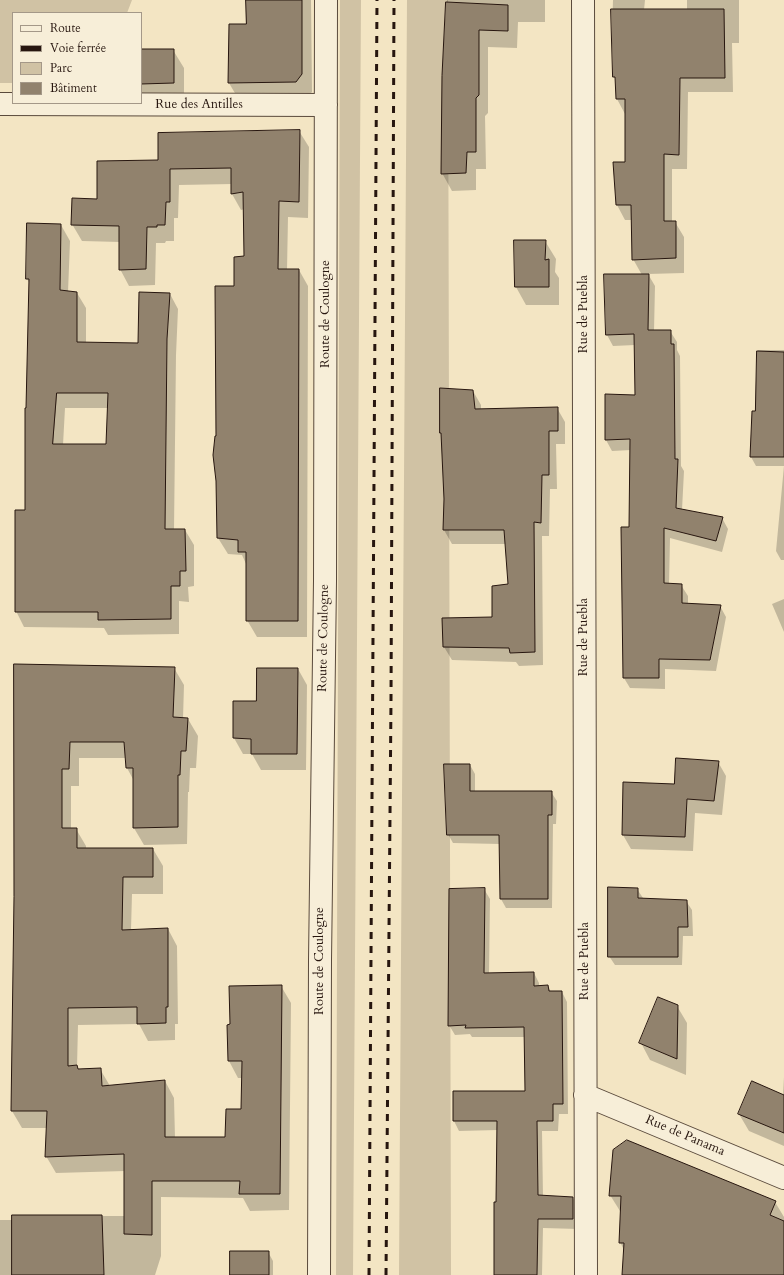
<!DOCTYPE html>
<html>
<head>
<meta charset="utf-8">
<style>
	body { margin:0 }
	#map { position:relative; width:784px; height:1275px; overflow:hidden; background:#f3e5c3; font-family:Cardo,serif }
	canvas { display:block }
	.legend { position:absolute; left:12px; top:12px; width:130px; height:92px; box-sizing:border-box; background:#f7eed8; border:1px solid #a49888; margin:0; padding:5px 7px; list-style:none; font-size:12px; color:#27160f }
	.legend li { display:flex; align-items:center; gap:8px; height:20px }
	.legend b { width:20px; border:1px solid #a49888 }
</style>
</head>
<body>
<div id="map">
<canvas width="784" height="1275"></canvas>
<ul class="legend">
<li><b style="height:5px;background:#f7eed8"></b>Route</li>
<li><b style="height:5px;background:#27160f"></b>Voie ferrée</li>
<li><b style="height:11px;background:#d0c2a4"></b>Parc</li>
<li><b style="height:11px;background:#91826d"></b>Bâtiment</li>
</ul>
</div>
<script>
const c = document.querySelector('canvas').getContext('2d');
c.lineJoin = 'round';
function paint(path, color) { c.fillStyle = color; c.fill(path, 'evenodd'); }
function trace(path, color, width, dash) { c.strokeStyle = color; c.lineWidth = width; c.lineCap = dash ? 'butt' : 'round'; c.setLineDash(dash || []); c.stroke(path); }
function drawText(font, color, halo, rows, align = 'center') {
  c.font = font + ' Cardo,serif'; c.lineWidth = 3.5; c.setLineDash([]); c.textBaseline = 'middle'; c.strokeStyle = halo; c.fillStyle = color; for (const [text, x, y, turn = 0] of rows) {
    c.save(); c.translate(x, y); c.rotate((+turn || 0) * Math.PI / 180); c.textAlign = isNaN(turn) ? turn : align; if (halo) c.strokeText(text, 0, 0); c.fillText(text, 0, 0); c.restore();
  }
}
const green = new Path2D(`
	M0,0H132L127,13H13V83H0Z
	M340,0H361L353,1275H336Z
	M407,0H448L451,1275H399Z`);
const shadow = new Path2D(`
	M247,0H311L312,92L305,99L239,100L229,83L247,25Z
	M447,0H545V22H518L517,48L488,47V113L485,116L486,169H476V190L452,191L442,173L443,76Z
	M613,0H645L644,10H687V0H739V43H732L733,92H688L687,169H672V222H675L684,237V273L648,274L655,286L654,331H670L677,342V350L680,356L681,466L684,471L682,510L722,518L728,529L722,552L670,538L669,585H681L688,596V605L720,606L726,617L716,671L665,669V689L630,688L624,678L630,528L631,450L612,451L606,440L636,396L635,345L613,346L607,335L642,275L633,259L632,220H625L617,205L626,163L625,114L617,99L616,80L614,77L612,30Z
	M141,50H173L184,68V101H141Z
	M299,131L309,147L308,218L288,217L287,270H299L308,286L307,637H257L247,620V566L242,555L228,554L218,538L217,481L235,287L245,257V209L241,210L232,194V184L179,185L178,218H174V241H166L165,243H156L155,285L129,286L120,269V242L82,241L72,224L98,200L159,161Z
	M61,225L70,241L68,292L77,293L86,308V344H139L170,294L178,309L176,355L174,530H185L194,545V586L188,587L189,602L179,601V634L108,635L104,628L24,627L16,611L26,511L30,284L27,279ZM65,408H108L107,445H63Z
	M545,241L556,259L555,272L559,278V305H526L516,287Z
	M758,350H784V391L757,381Z
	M473,391L481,405V410L557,408L565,422V444H556L557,489H550L549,536H542L543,665L519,666L516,662L452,660L444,647L493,618L509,585L506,544H452L444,530L445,499L442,436L441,433Z
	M784,432V560H781L776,551L784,466H756L751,457Z
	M784,599V632L772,604Z
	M15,665L174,668L184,685L183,719H188L198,736L196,768H190L189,792H188L187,844L144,845L134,828V781L127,768L126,758H79V786H71V829H76L86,846V849H153L163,866V894H132L131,930L168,929L177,946L178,1024H175V1040L148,1041L139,1024L78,1025L77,1067L79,1070L100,1069L110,1086L165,1081L174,1098L175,1138H226L242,1110V1078H238L229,1061L231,1025L281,986L291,1003L289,1210L250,1211L243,1198L161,1197V1256L155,1275H0V1220H12L13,1216H125V1171L56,1173L46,1156L47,1128H22L12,1111L15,897Z
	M298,669L307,685L306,770H261L252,754H243L234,738L257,702Z
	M718,762L726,776L722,815L695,813L693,851L631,849L623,835L675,785Z
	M470,765L475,774V792H551L557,801L556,824H553L552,908H506L501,899L500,844L453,843L448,834Z
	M484,889L490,899L489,974L534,973L539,983V987L548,986L551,992H562L567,1002L568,1114H559L558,1131H542L543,1197L573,1198L578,1208V1229L543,1228L542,1275H495L498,1130L459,1131L454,1121L526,1092L525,1037H472L470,1034L455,1035L449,1025Z
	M637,889L643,898L686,901L692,910L693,936H683L682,965H615L609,956Z
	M677,1006L687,1023L686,1075L650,1060L641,1043Z
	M784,1077V1146L749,1131L739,1114L783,1096Z
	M610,1195L775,1202L784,1217V1275H623L624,1250L620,1242L622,1211H620Z
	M268,1252L273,1261V1275H231Z`);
const building = new Path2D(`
	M246,0H302V74L296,82L228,83L229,24H246Z
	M446,2L508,5V31L479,30V95L476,98V152H467L466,173L441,174L442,76Z
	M611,9H724L725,78H680L679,155L664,154V221H676V258L632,260L631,205H616L613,162H625V99H616L615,77H613Z
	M141,49H174V83L141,84Z
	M300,130L299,202L279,201L278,269H299L298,621H246V552H238V540L217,538L216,481L213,455L215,436H216L215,286H234V257L244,256L243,192L231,194V168L170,169V202H166L165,225H157V227H147L146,269L119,270V226L71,225L72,198L97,199V161L158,160V133Z
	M27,223L61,224L60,290L77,292V342L138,343L139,292L170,293L167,339L165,529H185L186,571H180V586H171V619L98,620V612H15V510H25V408H26L29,279H26ZM57,393H108L106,444H53Z
	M514,240H546L545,260L549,259V287H515Z
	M604,274H649L648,330H671V344H674L675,459H678L676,508L723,517L716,541L664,528V583L682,584V603L721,605L710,660L659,659V678H623L621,527H629L630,439L605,440V394L635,395L634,334L606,335Z
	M757,351L784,352V457H750L752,411H755Z
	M440,388L473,390L475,409L558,407V431H549V475H542L541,523L534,522L535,652L510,653L509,648L443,647L442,618L492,617V586L508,584L504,530H443L444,499L441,433H440Z
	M14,664L175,667L173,717L188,718L186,751H181L180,775H178V827L133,828V768H126L124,742H70L69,769H62V828H77V848H153V877H123L122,930L168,928V1007H166V1023L137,1024V1007L68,1008V1066L77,1065L78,1069L101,1068L102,1086L165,1080V1137H225L226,1109H241L242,1061H228L227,1025L230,1024L229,986L282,985L280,1194H239L240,1181H152V1235L124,1234V1154L45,1157L47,1111H11L14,897Z
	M257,668H298L297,754H251V739L233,738V701H256Z
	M676,758L719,761L714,801L687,799L685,837L622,835L623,782L674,784Z
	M444,764H470V791H552V815H548V899H500L499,835H447Z
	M608,887L638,888V898L687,900L688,927H678V957H608Z
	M485,888L484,973L534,972V986L548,985L549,991H562L563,1104H553V1121H537L538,1195L573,1197V1219H538L537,1275H494V1202H496L497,1121H453V1091H525L524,1027L465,1028L466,1025L448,1026L449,889Z
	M658,997L678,1005L677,1059L639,1043Z
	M752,1081L784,1095V1133L738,1114Z
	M627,1140L776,1201L770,1215L784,1221V1275H622L624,1243H619L621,1196H609L613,1150Z
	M12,1215H102L104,1275H12Z
	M230,1251H269V1275H230Z`);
const minor = new Path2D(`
	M583,0L586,1275
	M0,104L326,105
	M585,1095L784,1178
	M319,1275L320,960L325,581L326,0`);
const rail = new Path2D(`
	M369,1275L377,0
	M386,1275L391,700L394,0`);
const streetNames = [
	["Rue des Antilles",199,105],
	["Route de Coulogne",326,314,-90],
	["Rue de Puebla",584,314,-90],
	["Rue de Puebla",584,637,-90],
	["Route de Coulogne",324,638,-89],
	["Route de Coulogne",320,961,-90],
	["Rue de Puebla",585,961,-90],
	["Rue de Panama",685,1136,23]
];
paint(green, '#d0c2a4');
paint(shadow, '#0003');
paint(building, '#91826d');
trace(building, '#27160f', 1);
trace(minor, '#5a4a3c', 24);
trace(minor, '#f7eed8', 22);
trace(rail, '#27160f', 3, [7, 7]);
drawText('13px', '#27160f', '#f7eed8', streetNames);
</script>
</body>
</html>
